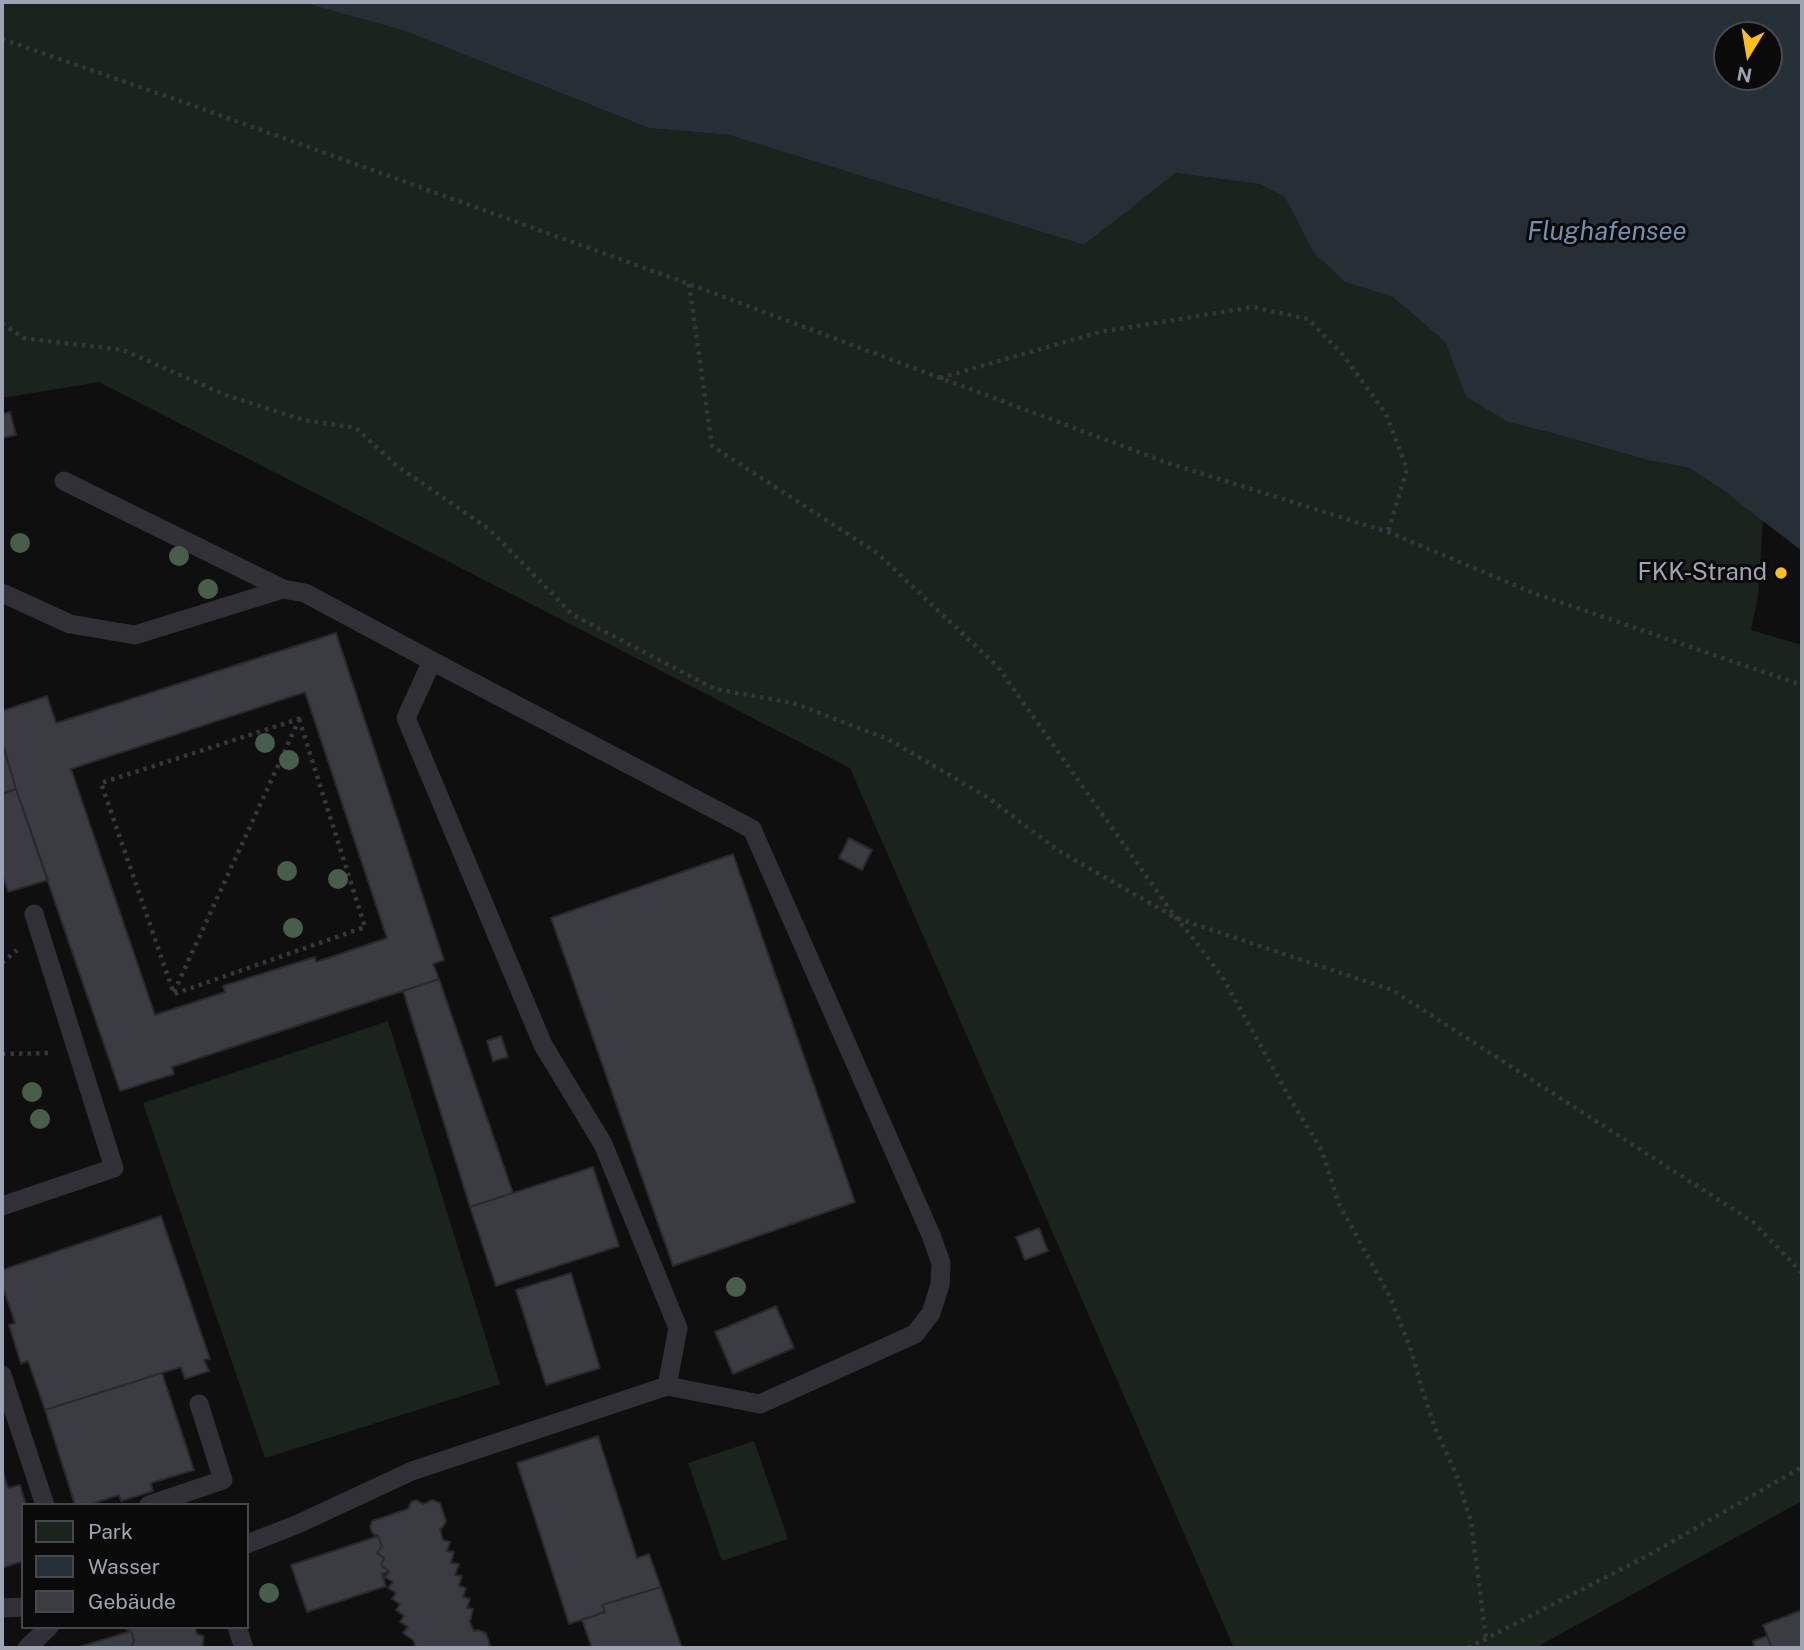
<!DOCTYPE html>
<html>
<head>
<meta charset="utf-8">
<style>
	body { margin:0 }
	#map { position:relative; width:1804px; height:1650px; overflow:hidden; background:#0f0f10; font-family:"Public Sans",sans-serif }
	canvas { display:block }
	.frame { position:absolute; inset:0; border:4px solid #9fa4b2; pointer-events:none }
	.legend { position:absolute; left:21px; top:1503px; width:228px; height:126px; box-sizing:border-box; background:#0a0a0b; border:2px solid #46484e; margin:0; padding:9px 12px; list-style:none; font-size:21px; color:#9fa4b2 }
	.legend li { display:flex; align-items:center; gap:14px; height:35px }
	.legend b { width:35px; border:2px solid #46484e }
	.north { position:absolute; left:1713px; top:21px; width:70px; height:70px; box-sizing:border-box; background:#0a0a0b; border:2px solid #46484e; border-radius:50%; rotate:191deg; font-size:19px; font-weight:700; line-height:28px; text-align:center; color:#9fa4b2 }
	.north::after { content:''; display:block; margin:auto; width:24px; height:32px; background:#fabe1d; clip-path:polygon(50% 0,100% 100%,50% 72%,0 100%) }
</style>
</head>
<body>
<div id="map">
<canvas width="1804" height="1650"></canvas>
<div class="frame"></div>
<ul class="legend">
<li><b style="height:19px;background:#1b231d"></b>Park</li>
<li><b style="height:19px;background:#272f36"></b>Wasser</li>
<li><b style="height:19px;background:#3b3c41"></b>Gebäude</li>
</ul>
<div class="north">N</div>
</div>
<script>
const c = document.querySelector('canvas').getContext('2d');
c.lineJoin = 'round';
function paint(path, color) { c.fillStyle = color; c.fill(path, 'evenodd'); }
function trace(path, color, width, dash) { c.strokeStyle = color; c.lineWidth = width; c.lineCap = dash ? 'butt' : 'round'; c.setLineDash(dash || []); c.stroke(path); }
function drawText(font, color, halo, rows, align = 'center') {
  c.font = font + ' "Public Sans",sans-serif'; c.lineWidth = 6; c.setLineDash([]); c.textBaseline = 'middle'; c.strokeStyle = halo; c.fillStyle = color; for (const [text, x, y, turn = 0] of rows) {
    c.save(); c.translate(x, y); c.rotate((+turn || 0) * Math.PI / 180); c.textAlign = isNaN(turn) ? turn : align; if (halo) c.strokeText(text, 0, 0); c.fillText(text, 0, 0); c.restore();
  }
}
const green = new Path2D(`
	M2,2H301L405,31L649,128L729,135L1084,245L1176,173L1259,184L1286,197L1314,253L1345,282L1393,297L1445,342L1466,397L1508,422L1548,432L1648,460L1689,468L1720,488L1763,520L1758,596L1751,630L1802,645V1501L1535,1648H1234L850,768L99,382L2,398Z
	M388,1021L500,1384L265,1458L143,1103Z
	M754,1441L788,1539L722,1561L688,1463Z`);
const water = new Path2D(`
	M301,2H1802V551L1720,488L1689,468L1648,460L1548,432L1508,422L1466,397L1445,342L1393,297L1345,282L1314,253L1285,197L1259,184L1176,173L1084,245L729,135L649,128L405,31ZM1727,35H1769V77H1727Z`);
const building = new Path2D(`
	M10,412L16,435L2,438V414Z
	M336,633L444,960L433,964L439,979L172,1067L174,1074L120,1091L16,789L2,741V711L47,696L56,723ZM305,692L387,938L316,962L315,957L223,986L225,992L155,1015L71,769Z
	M5,752L16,789L2,794V753Z
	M16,789L48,880L8,892L2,873V794Z
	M849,838L872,850L862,870L839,858Z
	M733,854L855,1202L673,1266L551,918Z
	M439,979L513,1193L470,1207L403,991Z
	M501,1036L508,1057L493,1061L487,1041Z
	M593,1167L619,1246L496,1286L470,1207Z
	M161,1216L210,1359L204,1360L209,1371L185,1379L181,1367L45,1410L28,1361L21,1364L9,1325L15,1323L2,1285V1270Z
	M1039,1228L1048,1251L1025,1260L1016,1237Z
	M571,1273L600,1368L546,1385L516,1290Z
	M776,1306L794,1348L733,1374L715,1332Z
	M162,1373L194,1470L151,1483L153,1491L121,1501L119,1495L88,1505H75L45,1410Z
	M598,1436L637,1558L649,1554L661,1587L602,1605L605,1612L569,1624L517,1463Z
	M2,1469L8,1488L20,1485L26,1505H23V1561L2,1568Z
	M416,1500L423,1504L433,1500L440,1503L446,1521L442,1528L440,1529L443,1540L450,1542L447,1551L454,1552L451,1563L459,1564L455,1575L462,1576L459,1586L466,1588L463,1597L470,1599L467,1608L473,1609L470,1622L474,1631L478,1630L486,1633L490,1645L488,1648H416L413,1640L403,1633L408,1627L400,1622L404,1616L396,1610L400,1604L392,1599L396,1593L388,1588L393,1582L384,1577L389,1572L381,1565L384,1558L377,1553L382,1546L378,1536L373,1534L370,1527L372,1521L408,1509L411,1502Z
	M378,1536L382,1546L377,1553L384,1558L381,1565L389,1572L382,1574L386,1586L307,1612L291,1565Z
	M661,1587L682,1648H592L582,1620L605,1612L602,1605Z
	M1802,1610V1648H1772L1763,1625Z
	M125,1627H195L197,1634L204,1636L202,1647L208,1648H131L134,1641L131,1631L126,1629Z
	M131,1631L134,1641L131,1648H76Z
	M1767,1636L1772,1648H1755L1753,1641Z`);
const path = new Path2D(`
	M2,39L183,102L689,284L1168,463L1388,532L1536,594L1802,685
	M689,284L712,446L877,553L998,667L1176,918L1197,943L1224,980L1292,1102L1322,1151L1339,1204L1389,1295L1410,1347L1422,1389L1435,1428L1457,1476L1471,1522L1486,1639
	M2,323L23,338L123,350L228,396L304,420L356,428L397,466L489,529L573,615L715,689L793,703L888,739L987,797L1059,851L1176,918L1392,990L1753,1222L1802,1273
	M940,378L1100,332L1253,307L1308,319L1343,355L1386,414L1407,469L1388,532
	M299,719L365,927L174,994L101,783Z
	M2,963L17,950
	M174,992L299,720
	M2,1054L50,1053
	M1468,1648L1647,1556L1802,1467`);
const lane = new Path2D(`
	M64,481L283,589L305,593L432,661L406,718L543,1045L603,1144L678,1328L667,1386
	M2,593L70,624L135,635L283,589
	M2,1206L114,1168L34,914
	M2,1375L45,1505
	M149,1505L223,1480L199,1404
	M247,1544L298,1524L412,1471L667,1386L760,1404L915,1334L931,1313L940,1285L941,1263L931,1235L752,829L432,661
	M2,1608L23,1607
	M237,1627L244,1648
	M27,1648L49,1627`);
const trees = [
	[20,543],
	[179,556],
	[208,589],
	[265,743],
	[289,760],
	[287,871],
	[338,879],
	[293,928],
	[32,1092],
	[40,1119],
	[736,1287],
	[269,1593]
];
const markers = [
	[1781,573,7,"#fabe1d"]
];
const poiNames = [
	["FKK-Strand",1767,573]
];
const waterNames = [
	["Flughafensee",1607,232]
];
paint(green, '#1b231d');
paint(water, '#272f36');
paint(building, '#3b3c41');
trace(building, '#29292d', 2);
trace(path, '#36373d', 4.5, [3.5, 5]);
trace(lane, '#303036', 19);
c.fillStyle = '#475e4a';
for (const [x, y] of trees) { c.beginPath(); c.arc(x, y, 10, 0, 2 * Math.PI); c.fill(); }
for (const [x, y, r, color] of markers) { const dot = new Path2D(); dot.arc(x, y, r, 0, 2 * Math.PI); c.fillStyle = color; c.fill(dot); trace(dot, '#0a0a0b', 2.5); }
drawText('24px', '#9fa4b2', '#0a0a0b', poiNames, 'right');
drawText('italic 26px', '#7390b0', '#0a0a0b', waterNames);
</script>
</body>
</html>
